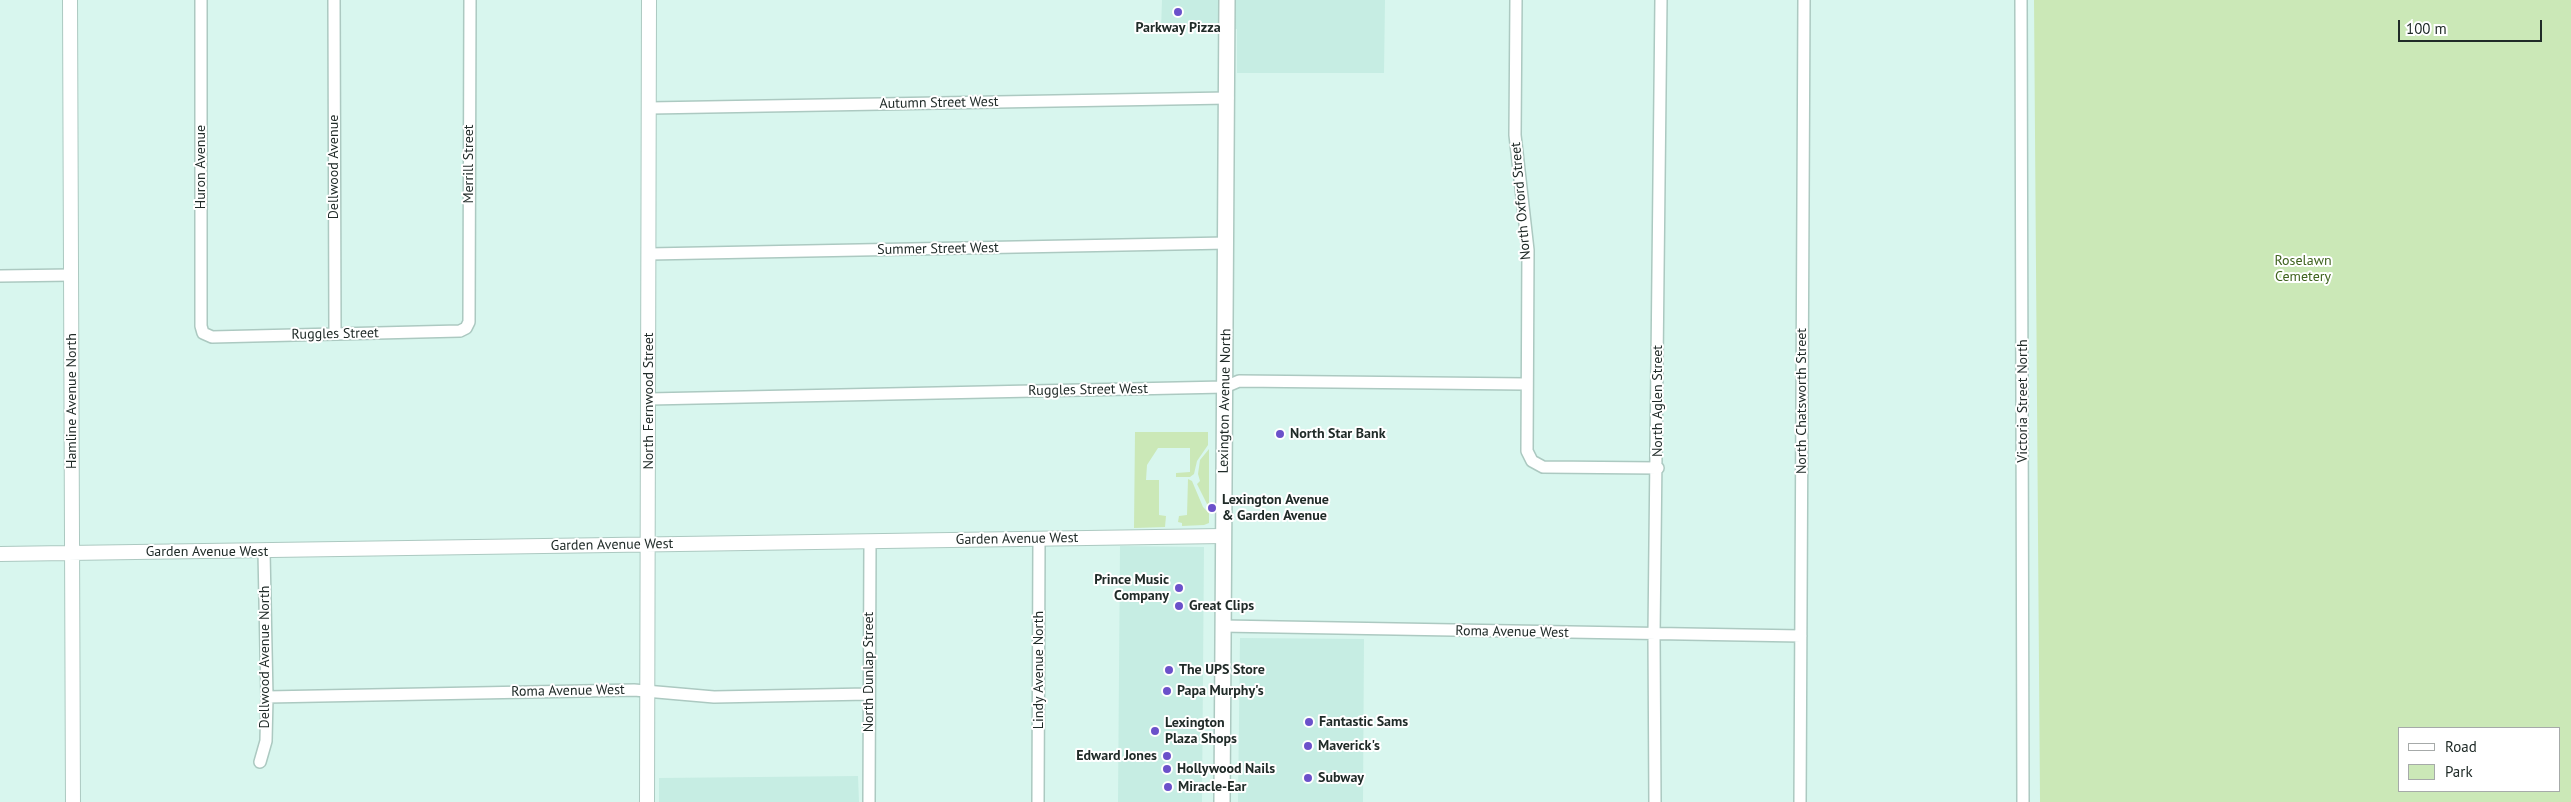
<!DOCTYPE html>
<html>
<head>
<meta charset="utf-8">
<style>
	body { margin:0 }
	#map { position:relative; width:2571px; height:802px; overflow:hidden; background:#d8f6ee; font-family:"PT Sans",sans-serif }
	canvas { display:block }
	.legend { position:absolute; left:2398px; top:727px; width:162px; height:65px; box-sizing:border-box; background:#fff; border:1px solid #a6aaa9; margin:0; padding:6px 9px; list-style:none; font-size:15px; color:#202b28 }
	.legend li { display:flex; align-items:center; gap:10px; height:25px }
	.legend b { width:25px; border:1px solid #a6aaa9 }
	.scale { position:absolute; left:2398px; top:20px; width:144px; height:22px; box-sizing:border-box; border:2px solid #202b28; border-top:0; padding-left:6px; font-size:15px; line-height:18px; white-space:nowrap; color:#202b28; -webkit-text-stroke:4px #fff; paint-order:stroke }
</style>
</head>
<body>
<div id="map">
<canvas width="2571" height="802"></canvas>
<ul class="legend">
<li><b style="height:6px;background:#fff"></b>Road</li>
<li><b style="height:14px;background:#cbe8b7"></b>Park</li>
</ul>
<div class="scale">100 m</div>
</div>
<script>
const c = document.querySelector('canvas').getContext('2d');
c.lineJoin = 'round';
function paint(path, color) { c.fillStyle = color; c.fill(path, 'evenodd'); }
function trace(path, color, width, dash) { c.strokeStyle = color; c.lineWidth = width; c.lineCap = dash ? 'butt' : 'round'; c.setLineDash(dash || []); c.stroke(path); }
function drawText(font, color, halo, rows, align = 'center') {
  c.font = font + ' "PT Sans",sans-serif'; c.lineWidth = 4; c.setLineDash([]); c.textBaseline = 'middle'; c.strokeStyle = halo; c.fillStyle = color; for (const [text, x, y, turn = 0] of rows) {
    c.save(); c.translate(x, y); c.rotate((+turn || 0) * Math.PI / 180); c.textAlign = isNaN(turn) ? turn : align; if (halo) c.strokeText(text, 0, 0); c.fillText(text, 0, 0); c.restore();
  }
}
const built = new Path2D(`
	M1162,0H1385L1384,73H1237V29L1161,30Z
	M1120,546L1204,547L1202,802H1118Z
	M1240,638L1364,639L1363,802H1238Z
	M858,776L859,802H659V778Z`);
const green = new Path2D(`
	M2034,0H2571V802H2040ZM2400,728H2560V791H2400Z
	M1135,432H1208V445L1197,461L1194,474L1190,477H1176V473L1190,472V448H1158L1147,465L1146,480H1159V515L1166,516L1165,527L1134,528Z
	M1209,449V508L1197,484L1200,481L1198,474L1200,460Z
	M1188,479L1192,481L1203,507L1209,513V523L1204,525L1182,526V523L1178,522L1179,516L1187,515Z`);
const minor = new Path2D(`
	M201,0V326L203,333L212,337L460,331L466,328L469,322L470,0
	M334,0L335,334
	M1516,0L1515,135L1528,250L1527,451L1532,461L1543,467L1658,468
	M2021,0L2023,802
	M650,108L1228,98
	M649,254L1227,243
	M0,276L72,275
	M649,399L1225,387L1239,381L1525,384
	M1222,626L1801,636
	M267,697L634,690L714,697L868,694
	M260,762L266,741L267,697L264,552
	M869,802L870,542
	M1038,802L1039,539
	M1655,802L1654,635L1661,0
	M1800,802L1804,0`);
const tertiary = new Path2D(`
	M70,0L73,802
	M0,554L1223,536
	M647,802L649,0`);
const secondary = new Path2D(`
	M1222,802L1227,0`);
const markers = [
	[1178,12,5,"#6b51ca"],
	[1280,434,5,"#6b51ca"],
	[1212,508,5,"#6b51ca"],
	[1179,588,5,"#6b51ca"],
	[1179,606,5,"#6b51ca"],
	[1169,670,5,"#6b51ca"],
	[1167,691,5,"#6b51ca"],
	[1309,722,5,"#6b51ca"],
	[1155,731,5,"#6b51ca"],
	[1308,746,5,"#6b51ca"],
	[1167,756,5,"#6b51ca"],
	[1167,769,5,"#6b51ca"],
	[1308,778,5,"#6b51ca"],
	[1168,787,5,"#6b51ca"]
];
const poiNames = [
	["Parkway Pizza",1178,28,"center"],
	["North Star Bank",1290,434],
	["Lexington Avenue",1222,500],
	["& Garden Avenue",1222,516],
	["Prince Music",1169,580,"right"],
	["Company",1169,596,"right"],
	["Great Clips",1189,606],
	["The UPS Store",1179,670],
	["Papa Murphy's",1177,691],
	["Fantastic Sams",1319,722],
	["Lexington",1165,723],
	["Plaza Shops",1165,739],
	["Maverick's",1318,746],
	["Edward Jones",1157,756,"right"],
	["Hollywood Nails",1177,769],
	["Subway",1318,778],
	["Miracle-Ear",1178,787]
];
const streetNames = [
	["Autumn Street West",939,103,-1],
	["Merrill Street",469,164,-90],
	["Huron Avenue",201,167,-90],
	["Dellwood Avenue",334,167,-90],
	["North Oxford Street",1521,201,-95],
	["Summer Street West",938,249,-1],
	["Ruggles Street",335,334,-1],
	["Ruggles Street West",1088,390,-1],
	["Hamline Avenue North",72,401,-90],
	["North Fernwood Street",649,401,-90],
	["Lexington Avenue North",1225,401,-89],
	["North Aglen Street",1658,401,-90],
	["North Chatsworth Street",1802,401,-90],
	["Victoria Street North",2023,401,-90],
	["Garden Avenue West",1017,539,-1],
	["Garden Avenue West",612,545,-1],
	["Garden Avenue West",207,552],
	["Roma Avenue West",1512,632,1],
	["Dellwood Avenue North",265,657,-90],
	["Lindy Avenue North",1039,670,-90],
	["North Dunlap Street",869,672,-90],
	["Roma Avenue West",568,691,-1]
];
const parkNames = [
	["Roselawn",2303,261],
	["Cemetery",2303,277]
];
paint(built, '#c6ede3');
paint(green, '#cbe8b7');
trace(minor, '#acc9c1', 14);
trace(tertiary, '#acc9c1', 16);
trace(secondary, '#acc9c1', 18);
trace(minor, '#fff', 11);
trace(tertiary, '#fff', 14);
trace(secondary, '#fff', 15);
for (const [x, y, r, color] of markers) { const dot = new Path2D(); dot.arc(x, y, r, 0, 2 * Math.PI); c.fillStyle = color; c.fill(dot); trace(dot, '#fff', 2); }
drawText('bold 14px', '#202b28', '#fff', poiNames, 'left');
drawText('14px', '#202b28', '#fff', streetNames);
drawText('14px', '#3f631f', '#fff', parkNames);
</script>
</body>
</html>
